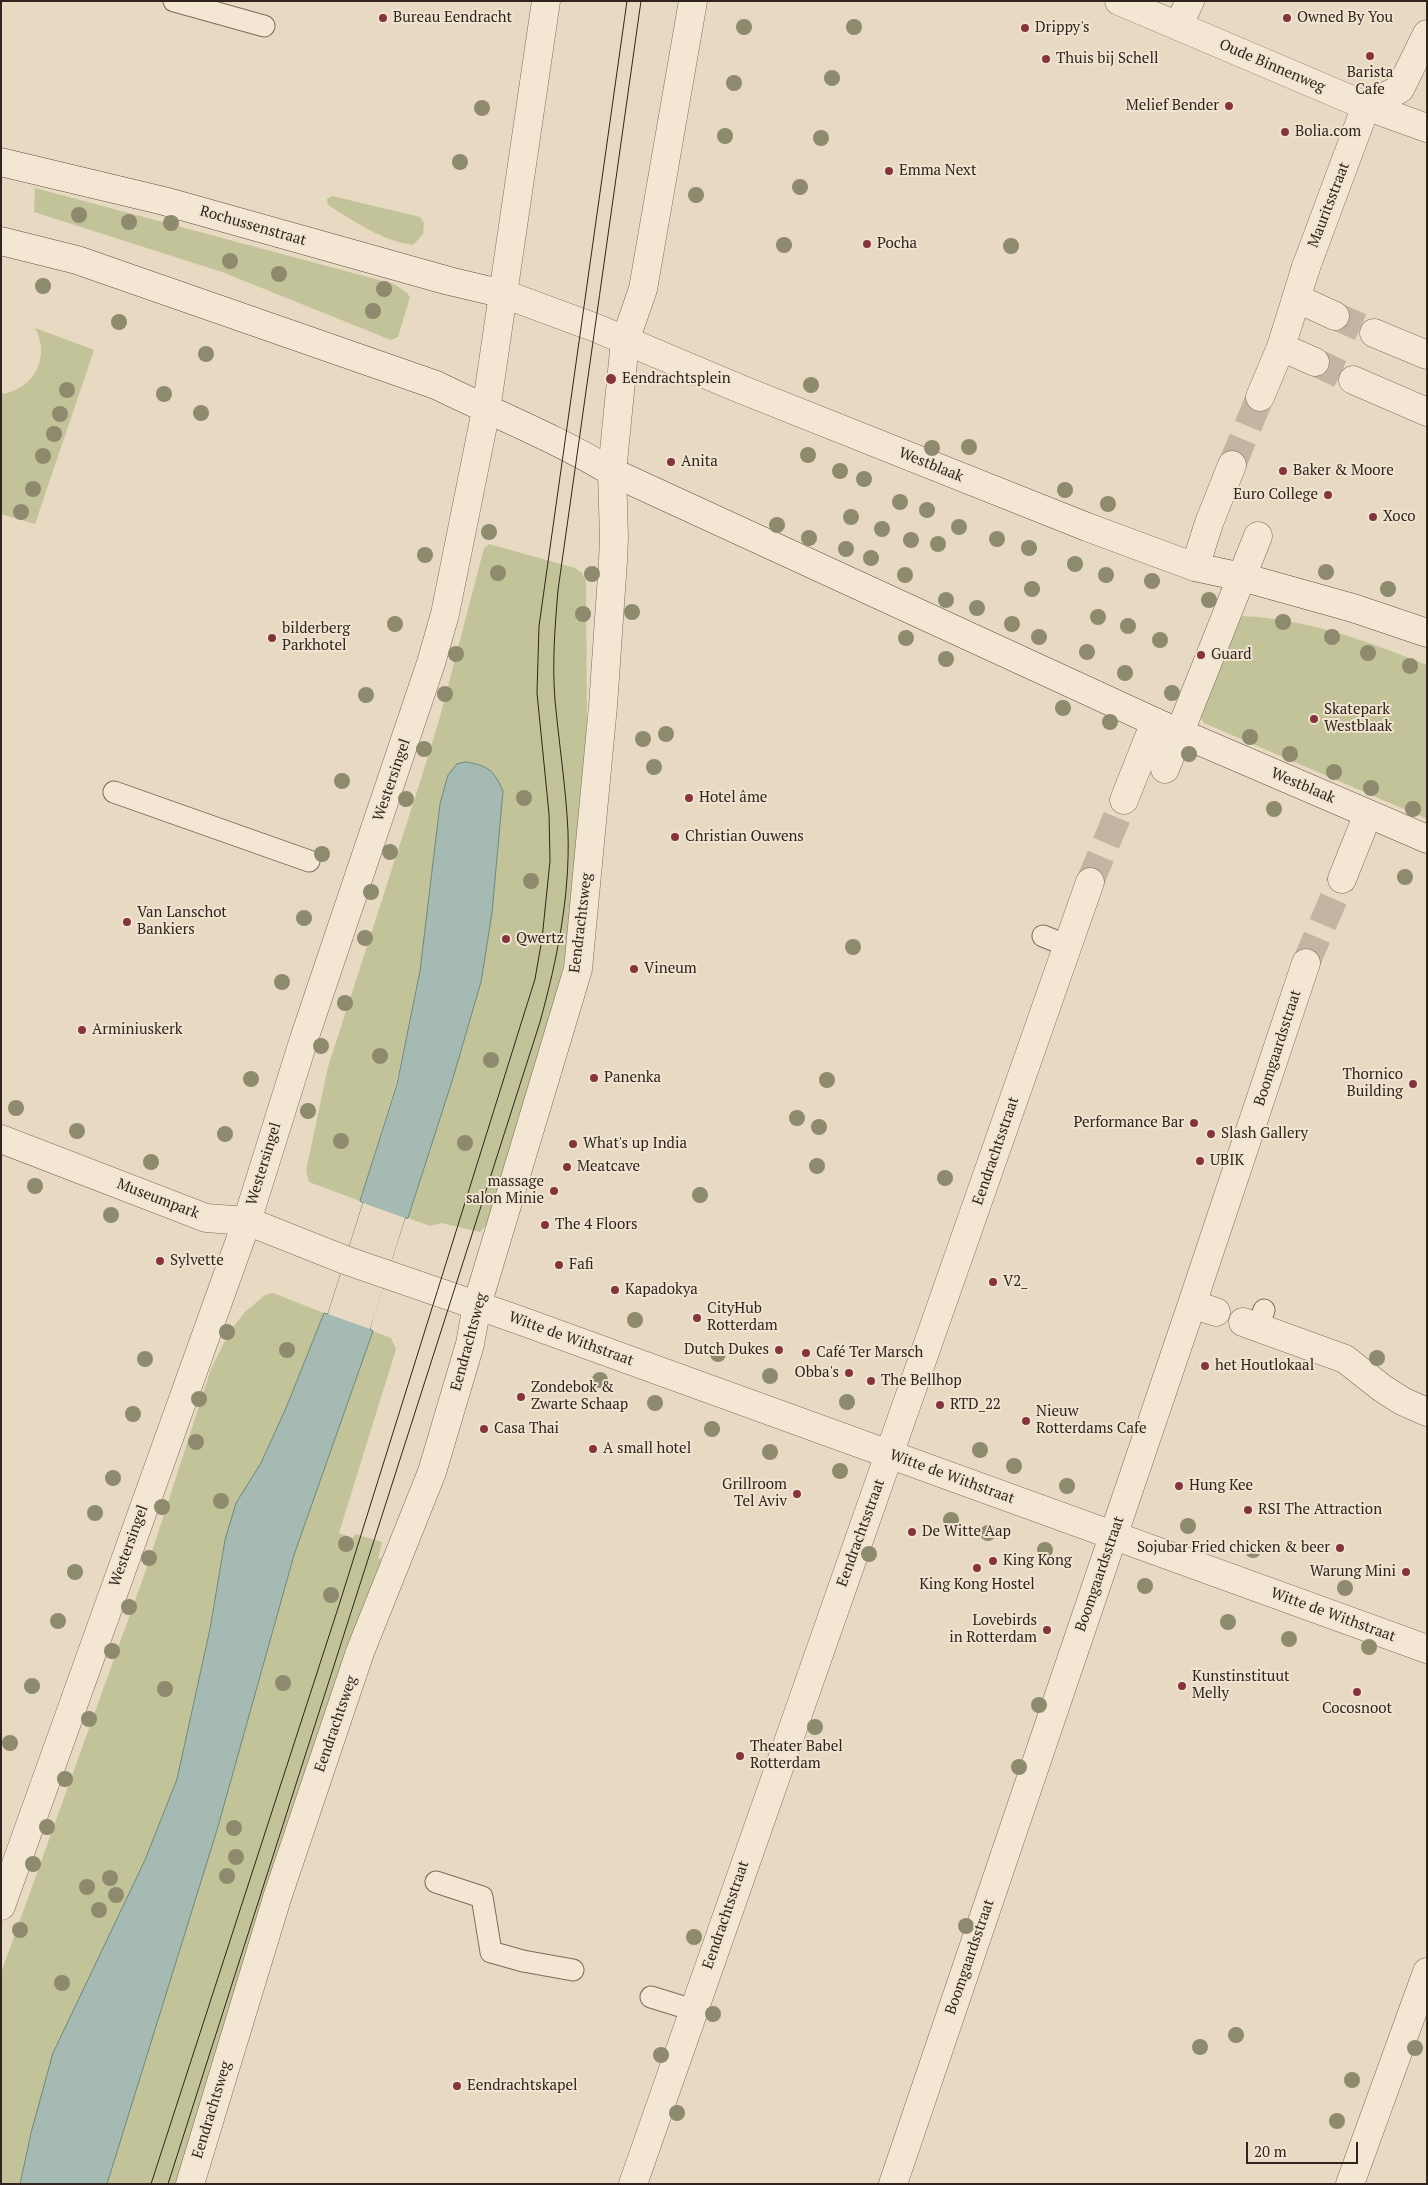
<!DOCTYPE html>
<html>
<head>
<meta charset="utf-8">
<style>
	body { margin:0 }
	#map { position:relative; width:1428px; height:2185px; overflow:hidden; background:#e7d9c2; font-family:"PT Serif",serif }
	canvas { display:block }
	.frame { position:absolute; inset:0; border:2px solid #30251e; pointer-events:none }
	.scale { position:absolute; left:1246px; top:2142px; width:112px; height:22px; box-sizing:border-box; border:2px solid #30251e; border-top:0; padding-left:6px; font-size:15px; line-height:18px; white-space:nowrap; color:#30251e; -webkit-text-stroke:4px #f0e4d0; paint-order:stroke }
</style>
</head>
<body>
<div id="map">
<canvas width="1428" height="2185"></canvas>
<div class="frame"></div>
<div class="scale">20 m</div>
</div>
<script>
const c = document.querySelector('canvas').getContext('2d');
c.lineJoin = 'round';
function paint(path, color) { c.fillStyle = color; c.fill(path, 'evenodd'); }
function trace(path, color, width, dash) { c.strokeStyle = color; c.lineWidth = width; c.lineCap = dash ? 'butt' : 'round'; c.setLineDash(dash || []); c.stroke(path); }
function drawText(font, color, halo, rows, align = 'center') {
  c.font = font + ' "PT Serif",serif'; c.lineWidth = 4; c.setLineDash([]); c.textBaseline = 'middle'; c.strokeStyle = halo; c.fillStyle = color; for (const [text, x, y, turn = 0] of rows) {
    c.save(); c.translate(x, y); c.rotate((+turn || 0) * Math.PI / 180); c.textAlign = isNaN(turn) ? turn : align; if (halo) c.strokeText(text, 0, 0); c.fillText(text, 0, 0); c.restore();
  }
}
const green = new Path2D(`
	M35,188L394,284L406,292L410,297L398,337L391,340L222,272L34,212Z
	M332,196L420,217L424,223L423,234L413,245C382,241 354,221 328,205L327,199Z
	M35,328L94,350L35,524L1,514V394C34,390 51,357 35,328Z
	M489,544L575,568L582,573L586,581L587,725L579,831L566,954L555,1005L487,1224L480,1232L441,1223L430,1226L408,1218L453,1078L481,982L492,913L503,791L440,804L420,971L396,1084L360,1201L309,1182L306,1171L328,1067L421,779L440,717L484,548Z
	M1242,616C1307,619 1367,641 1427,665V819L1204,723L1199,715Z
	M273,1293L324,1313L286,1408L261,1464L236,1503L225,1540L210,1629L177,1779L145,1860L31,2133L20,2184H1V1973L146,1570L211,1369L230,1331L245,1312L265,1295Z
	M373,1331L391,1338L396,1349L339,1533L353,1538L355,1534L382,1542L378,1558L383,1560L181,2184H107L217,1830L294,1555Z`);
const water = new Path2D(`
	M467,762C489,766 494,771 503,791L492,913L481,982L453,1078L408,1218H405L374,1314L370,1329L373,1331L294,1555L217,1830L107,2184H20L31,2133L53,2053L145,1860L177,1779L210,1629L225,1540L236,1503L261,1463L286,1408L324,1313L328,1314L363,1203L360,1201L397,1084L420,971L440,804L448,775L457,764Z`);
const pier = new Path2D(`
	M363,1203L405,1218L370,1329L328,1314Z`);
const minorTunnel = new Path2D(`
	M1335,316L1374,333
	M1315,362L1353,380
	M1232,465L1260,397
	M1090,882L1124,800
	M1306,963L1342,879`);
const service = new Path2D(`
	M174,1L264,26
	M114,792L309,861
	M1043,936L1068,946
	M1258,1327L1264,1310
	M436,1882L482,1897L491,1952L523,1961L573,1970
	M651,1997L693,2010`);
const pedestrian = new Path2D(`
	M1119,1L1178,26
	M1306,267L1366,106L1427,128
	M1165,769L1258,536`);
const minor = new Path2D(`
	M1190,1L1178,26L1366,106L1400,89L1427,34
	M1296,298L1335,316
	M1374,333L1427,355
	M1281,347L1315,362
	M1353,380L1427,412
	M1260,397L1281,347L1306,267
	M1195,567L1209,523L1232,465
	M1124,800L1155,722
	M1342,879L1368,814
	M1,1139L206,1218L247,1221L345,1260L516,1319L1427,1649
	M1192,1304L1216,1312
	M1243,1322L1345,1359L1382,1388L1402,1401L1427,1412
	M1,1906L247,1221L304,1039L431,663L445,614L486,410
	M190,2184L277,1898L360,1652L432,1472L470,1344L477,1305L578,969L603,706L613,561L614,538L612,472
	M633,2184L1090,882
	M893,2184L1192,1304L1306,963
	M1350,2184L1427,1972`);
const tertiary = new Path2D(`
	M486,410L546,1
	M612,472L625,341L643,289L693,1`);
const secondary = new Path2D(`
	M1,162L164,201L449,281L504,294L596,328L738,388L1087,527L1195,567L1242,577L1353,608L1427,633
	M1,241L77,260L436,385C495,414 556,438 612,472L1155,722L1427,839`);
const tram = new Path2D(`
	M151,2184L340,1602L535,979L542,939L550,861L549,814L537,693L539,626L627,1
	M168,2184L540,1022C557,960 570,897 568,832C566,788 559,744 555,700C552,663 555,626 558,590L641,1`);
const trees = [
	[744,27],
	[854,27],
	[832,78],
	[734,83],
	[482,108],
	[725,136],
	[821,138],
	[460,162],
	[800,187],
	[696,195],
	[79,215],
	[129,222],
	[171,223],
	[784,245],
	[1011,246],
	[230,261],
	[279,274],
	[43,286],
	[384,289],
	[373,311],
	[119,322],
	[206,354],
	[811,385],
	[67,390],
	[164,394],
	[201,413],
	[60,414],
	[54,434],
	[969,447],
	[932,448],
	[808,455],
	[43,456],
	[840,471],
	[864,479],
	[33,489],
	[1065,490],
	[900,502],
	[1108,504],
	[927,510],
	[21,512],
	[851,517],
	[777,525],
	[959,527],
	[882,529],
	[489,532],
	[809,538],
	[997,539],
	[911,540],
	[938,544],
	[1029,548],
	[846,549],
	[425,555],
	[871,558],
	[1075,564],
	[1326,572],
	[498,573],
	[592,574],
	[905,575],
	[1106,575],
	[1152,581],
	[1032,589],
	[1388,589],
	[946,600],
	[1209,600],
	[977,608],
	[632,612],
	[583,614],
	[1098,617],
	[1283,622],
	[395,624],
	[1012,624],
	[1128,626],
	[1039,637],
	[1332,637],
	[906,638],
	[1160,640],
	[1087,652],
	[1368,653],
	[456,654],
	[946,659],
	[1410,666],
	[1125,673],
	[1172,693],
	[445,694],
	[366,695],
	[1063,708],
	[1110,722],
	[666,734],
	[1250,737],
	[643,739],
	[424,749],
	[1189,754],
	[1290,754],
	[654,767],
	[1334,772],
	[342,781],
	[1371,788],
	[524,798],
	[406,799],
	[1274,809],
	[1413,809],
	[390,852],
	[322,854],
	[1405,877],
	[531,881],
	[371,892],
	[304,918],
	[365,938],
	[853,947],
	[282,982],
	[345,1003],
	[321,1046],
	[380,1056],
	[491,1060],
	[251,1079],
	[827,1080],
	[16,1108],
	[308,1111],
	[797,1118],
	[819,1127],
	[77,1131],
	[225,1134],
	[341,1141],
	[465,1143],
	[151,1162],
	[817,1166],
	[945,1178],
	[35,1186],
	[700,1195],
	[111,1215],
	[635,1320],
	[227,1332],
	[287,1350],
	[718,1354],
	[1377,1358],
	[145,1359],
	[770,1376],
	[600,1380],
	[199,1399],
	[847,1402],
	[655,1403],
	[133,1414],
	[712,1429],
	[196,1442],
	[980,1450],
	[770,1452],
	[1014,1466],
	[840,1471],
	[113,1478],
	[1067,1486],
	[221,1501],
	[162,1507],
	[95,1513],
	[951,1520],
	[1188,1526],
	[988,1533],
	[346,1544],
	[1045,1550],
	[1253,1550],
	[869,1554],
	[149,1558],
	[75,1572],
	[1145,1586],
	[1345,1588],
	[331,1595],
	[129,1607],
	[58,1621],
	[1228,1622],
	[1289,1639],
	[1369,1647],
	[112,1651],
	[283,1683],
	[32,1686],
	[165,1689],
	[1039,1705],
	[89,1719],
	[815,1727],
	[10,1743],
	[1019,1767],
	[65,1779],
	[47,1827],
	[234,1828],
	[236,1857],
	[33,1864],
	[227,1876],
	[110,1878],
	[87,1887],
	[116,1895],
	[99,1910],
	[966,1926],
	[20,1930],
	[694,1937],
	[62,1983],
	[713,2014],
	[1236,2035],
	[1200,2047],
	[1415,2048],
	[661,2055],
	[1352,2080],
	[677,2113],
	[1337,2121]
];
const markers = [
	[383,18,5,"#85343b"],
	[1287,18,5,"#85343b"],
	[1025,28,5,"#85343b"],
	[1370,56,5,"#85343b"],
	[1046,59,5,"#85343b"],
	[1229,106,5,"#85343b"],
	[1285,132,5,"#85343b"],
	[889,171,5,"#85343b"],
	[867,244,5,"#85343b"],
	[611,379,6,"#85343b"],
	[671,462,5,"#85343b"],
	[1283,471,5,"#85343b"],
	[1328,495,5,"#85343b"],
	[1373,517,5,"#85343b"],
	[272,638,5,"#85343b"],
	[1201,655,5,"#85343b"],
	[1314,719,5,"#85343b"],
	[689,798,5,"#85343b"],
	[675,837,5,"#85343b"],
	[127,922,5,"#85343b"],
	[506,939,5,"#85343b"],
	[634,969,5,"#85343b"],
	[82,1030,5,"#85343b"],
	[594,1078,5,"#85343b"],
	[1413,1084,5,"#85343b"],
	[1194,1123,5,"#85343b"],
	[1211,1134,5,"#85343b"],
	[573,1144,5,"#85343b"],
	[1200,1161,5,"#85343b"],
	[567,1167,5,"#85343b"],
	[554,1191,5,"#85343b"],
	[545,1225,5,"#85343b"],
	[160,1261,5,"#85343b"],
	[559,1265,5,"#85343b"],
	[993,1282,5,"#85343b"],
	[615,1290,5,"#85343b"],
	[697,1318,5,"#85343b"],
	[779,1350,5,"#85343b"],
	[806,1353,5,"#85343b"],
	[1205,1366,5,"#85343b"],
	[849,1373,5,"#85343b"],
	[871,1381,5,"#85343b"],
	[521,1397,5,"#85343b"],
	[940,1405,5,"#85343b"],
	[1026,1421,5,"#85343b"],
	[484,1429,5,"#85343b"],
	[593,1449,5,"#85343b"],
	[1179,1486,5,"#85343b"],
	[797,1494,5,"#85343b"],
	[1248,1510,5,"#85343b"],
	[912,1532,5,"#85343b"],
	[1340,1548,5,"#85343b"],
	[993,1561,5,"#85343b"],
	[977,1568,5,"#85343b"],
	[1406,1572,5,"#85343b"],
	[1047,1630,5,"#85343b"],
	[1182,1686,5,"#85343b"],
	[1357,1692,5,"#85343b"],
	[740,1756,5,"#85343b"],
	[457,2086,5,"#85343b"]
];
const poiNames = [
	["Bureau Eendracht",393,18],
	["Owned By You",1297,18],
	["Drippy's",1035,28],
	["Thuis bij Schell",1056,59],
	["Barista",1370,73,"center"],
	["Cafe",1370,90,"center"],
	["Melief Bender",1219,106,"right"],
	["Bolia.com",1295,132],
	["Emma Next",899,171],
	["Pocha",877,244],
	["Eendrachtsplein",622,379],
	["Anita",681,462],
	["Baker & Moore",1293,471],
	["Euro College",1318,495,"right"],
	["Xoco",1383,517],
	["bilderberg",282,629],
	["Parkhotel",282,646],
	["Guard",1211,655],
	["Skatepark",1324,710],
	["Westblaak",1324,727],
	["Hotel âme",699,798],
	["Christian Ouwens",685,837],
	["Van Lanschot",137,913],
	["Bankiers",137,930],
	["Qwertz",516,939],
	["Vineum",644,969],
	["Arminiuskerk",92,1030],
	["Thornico",1403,1075,"right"],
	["Building",1403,1092,"right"],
	["Panenka",604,1078],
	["Performance Bar",1184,1123,"right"],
	["Slash Gallery",1221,1134],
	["What's up India",583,1144],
	["UBIK",1210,1161],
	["Meatcave",577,1167],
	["massage",544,1182,"right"],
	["salon Minie",544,1199,"right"],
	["The 4 Floors",555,1225],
	["Sylvette",170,1261],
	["Fafi",569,1265],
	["V2_",1003,1282],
	["Kapadokya",625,1290],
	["CityHub",707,1309],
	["Rotterdam",707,1326],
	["Dutch Dukes",769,1350,"right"],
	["Café Ter Marsch",816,1353],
	["het Houtlokaal",1215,1366],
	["Obba's",839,1373,"right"],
	["The Bellhop",881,1381],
	["Zondebok &",531,1388],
	["Zwarte Schaap",531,1405],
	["RTD_22",950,1405],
	["Nieuw",1036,1412],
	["Rotterdams Cafe",1036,1429],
	["Casa Thai",494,1429],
	["A small hotel",603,1449],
	["Grillroom",787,1485,"right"],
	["Tel Aviv",787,1502,"right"],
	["Hung Kee",1189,1486],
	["RSI The Attraction",1258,1510],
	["De Witte Aap",922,1532],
	["Sojubar Fried chicken & beer",1330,1548,"right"],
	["King Kong",1003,1561],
	["Warung Mini",1396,1572,"right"],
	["King Kong Hostel",977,1585,"center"],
	["Lovebirds",1037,1621,"right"],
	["in Rotterdam",1037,1638,"right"],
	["Kunstinstituut",1192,1677],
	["Melly",1192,1694],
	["Cocosnoot",1357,1709,"center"],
	["Theater Babel",750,1747],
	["Rotterdam",750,1764],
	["Eendrachtskapel",467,2086]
];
const streetNames = [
	["Oude Binnenweg",1272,66,23],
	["Mauritsstraat",1329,205,-69],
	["Rochussenstraat",253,226,16],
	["Westblaak",931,465,22],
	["Westersingel",392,780,-71],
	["Westblaak",1303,786,23],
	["Eendrachtsweg",581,923,-83],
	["Boomgaardsstraat",1278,1048,-72],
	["Eendrachtsstraat",996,1151,-71],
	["Westersingel",264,1164,-73],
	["Museumpark",158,1199,21],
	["Witte de Withstraat",571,1339,20],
	["Eendrachtsweg",469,1342,-75],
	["Witte de Withstraat",952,1477,20],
	["Eendrachtsstraat",861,1533,-70],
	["Westersingel",129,1546,-70],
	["Boomgaardsstraat",1100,1574,-71],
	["Witte de Withstraat",1333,1615,20],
	["Eendrachtsweg",336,1724,-71],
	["Eendrachtsstraat",726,1915,-71],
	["Boomgaardsstraat",970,1957,-71],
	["Eendrachtsweg",212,2110,-73]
];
paint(green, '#c2c398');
paint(water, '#a4bab2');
trace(water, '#6c877e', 1);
paint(pier, '#e7d9c2');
trace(minorTunnel, '#c2b5a1', 28, [28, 14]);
trace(service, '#7e6b5b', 23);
trace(pedestrian, '#7e6b5b', 29);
trace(minor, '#7e6b5b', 29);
trace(tertiary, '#7e6b5b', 29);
trace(secondary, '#604d3f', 29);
trace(service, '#f3e7d4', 21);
trace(pedestrian, '#f3e7d4', 28);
trace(minor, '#f3e7d4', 28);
trace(tertiary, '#f3e7d4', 28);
trace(secondary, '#f3e7d4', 28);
trace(tram, '#30251e', 1);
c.fillStyle = '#8d8a6d';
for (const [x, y] of trees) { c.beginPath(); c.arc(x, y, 8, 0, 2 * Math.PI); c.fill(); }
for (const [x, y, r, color] of markers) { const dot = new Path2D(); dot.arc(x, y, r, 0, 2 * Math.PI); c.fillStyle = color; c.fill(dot); trace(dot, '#f0e4d0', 2); }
drawText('15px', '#30251e', '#f0e4d0', poiNames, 'left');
drawText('15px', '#30251e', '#f0e4d0', streetNames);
</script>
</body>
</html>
